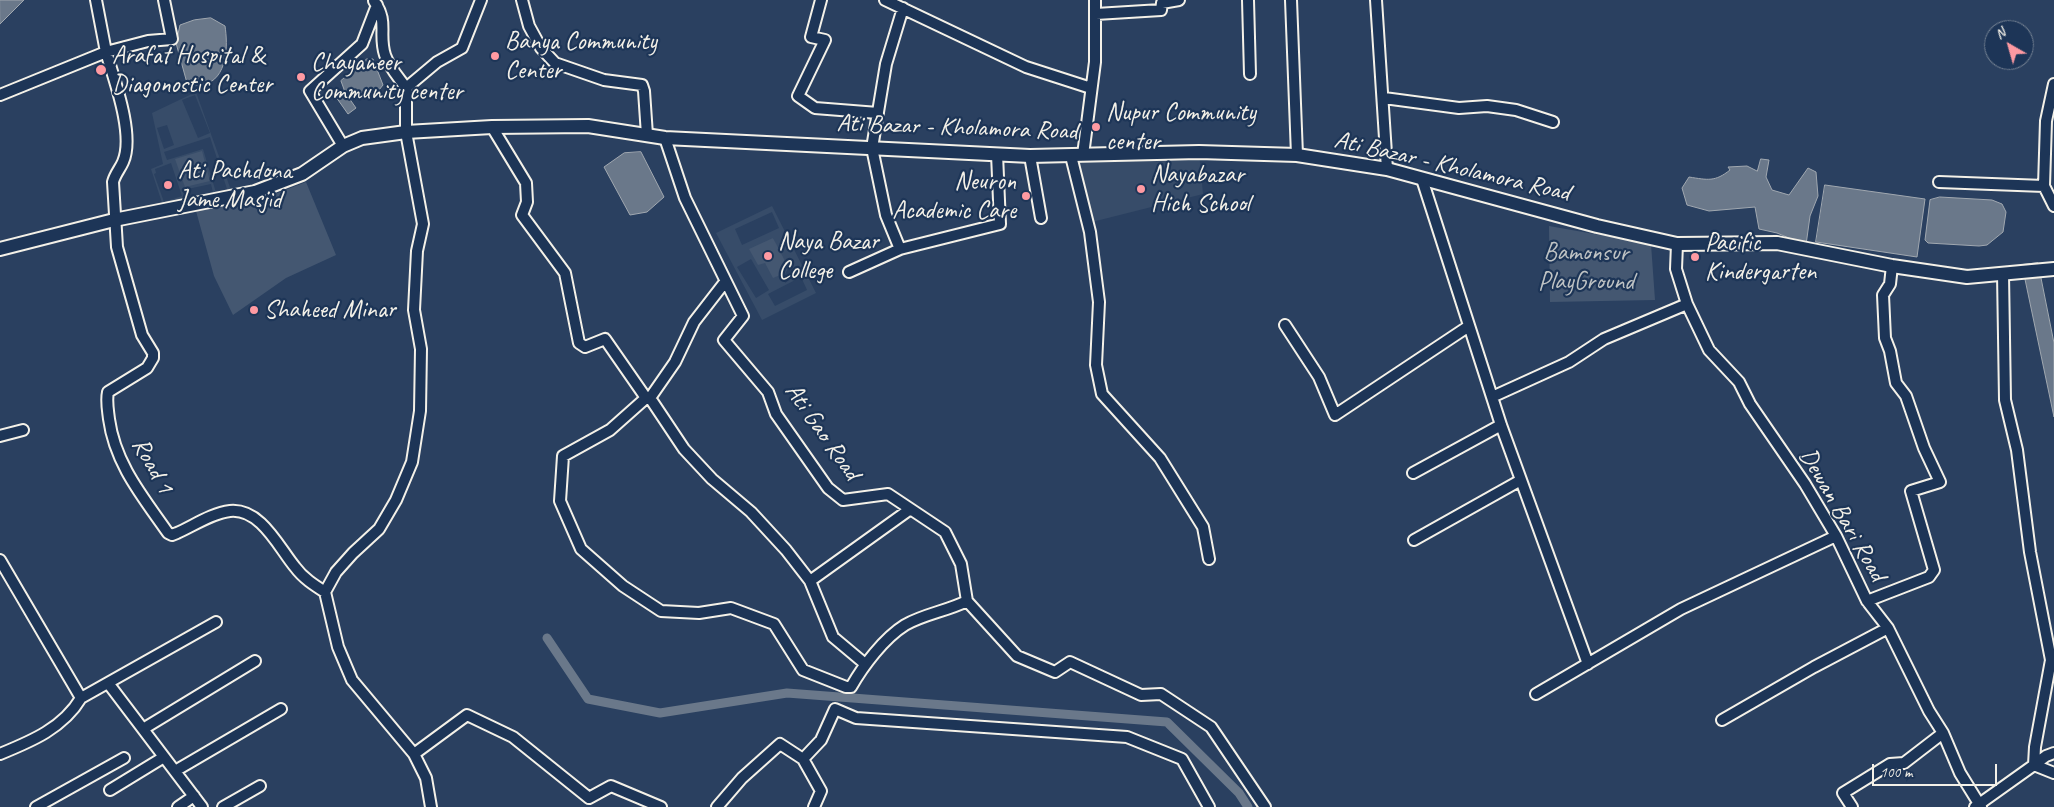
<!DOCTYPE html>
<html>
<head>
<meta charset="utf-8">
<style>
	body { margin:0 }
	#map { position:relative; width:2054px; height:807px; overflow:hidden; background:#2a4060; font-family:Caveat,sans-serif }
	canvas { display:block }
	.north { position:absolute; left:1984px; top:20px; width:50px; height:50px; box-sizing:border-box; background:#1d3557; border:1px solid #738091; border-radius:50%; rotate:322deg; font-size:14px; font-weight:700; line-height:20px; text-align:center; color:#f4f1e8 }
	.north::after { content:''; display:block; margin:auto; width:18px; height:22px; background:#ff9aa2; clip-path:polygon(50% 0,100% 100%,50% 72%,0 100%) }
	.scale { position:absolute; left:1872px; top:764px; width:125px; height:22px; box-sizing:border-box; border:2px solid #f4f1e8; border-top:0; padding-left:6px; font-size:15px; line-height:18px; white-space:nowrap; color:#f4f1e8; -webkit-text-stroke:4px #1d3557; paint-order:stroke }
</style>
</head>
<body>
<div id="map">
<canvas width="2054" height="807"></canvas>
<div class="north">N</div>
<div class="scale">100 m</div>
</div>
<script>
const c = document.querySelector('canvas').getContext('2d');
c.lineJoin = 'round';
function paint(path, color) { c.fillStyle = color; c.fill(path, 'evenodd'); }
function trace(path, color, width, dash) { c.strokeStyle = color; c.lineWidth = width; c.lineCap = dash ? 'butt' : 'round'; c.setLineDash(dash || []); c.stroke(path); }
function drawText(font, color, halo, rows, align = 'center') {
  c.font = font + ' Caveat,sans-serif'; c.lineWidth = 4.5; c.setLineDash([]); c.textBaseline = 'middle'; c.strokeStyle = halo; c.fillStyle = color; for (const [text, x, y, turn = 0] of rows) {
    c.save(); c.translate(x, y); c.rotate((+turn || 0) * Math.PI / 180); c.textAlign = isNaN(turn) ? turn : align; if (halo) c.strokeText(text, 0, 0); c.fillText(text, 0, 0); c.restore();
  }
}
const built = new Path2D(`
	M196,92L232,193L184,205L182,198L163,206L151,169L163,164L152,113ZM195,95L210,133L198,138L182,100ZM167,125L174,145L164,149L157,128ZM210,137L228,192L217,196L203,149L167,160L164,152ZM171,163L182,196L164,202L154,174L156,173L155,169ZM211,184L214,197L185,203L183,190Z
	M1199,152L1203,194L1088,223L1071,156Z
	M772,206L816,293L762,320L716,233ZM772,212L779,228L742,245L735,229ZM773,238L784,266L783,270L765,263ZM751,259L769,290L756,298L737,267ZM790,264L796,275L785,283L784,276ZM801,277L807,290L775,306L768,294Z`);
const green = new Path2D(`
	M202,151L210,181L185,187L175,159Z
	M306,182L336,255L286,278L233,315L214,276L196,211L257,201Z
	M1549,226L1651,244L1655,300L1550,302Z
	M773,238L786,263L783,274L773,278L765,263L758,265L749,249Z`);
const water = new Path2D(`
	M0,0H24L0,24Z
	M211,18L225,26C228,45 228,79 203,85C199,86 192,84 187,83L176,43L180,25L194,20Z
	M367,59H373L383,85L375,95L358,99L345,92L341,81Z
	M344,91L356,108L348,114L336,97Z
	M641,152L664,197L647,212L630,215L604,167L624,153Z
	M1761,159L1769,160L1766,177L1772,190L1789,195L1808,168L1816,172L1818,196L1810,216L1806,245L1777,233L1759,229L1755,207L1709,211L1687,205L1682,188L1689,177C1708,180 1715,182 1730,170L1728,167L1747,166L1757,171Z
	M1825,185L1925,199L1917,257L1816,242Z
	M1940,197L1992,200L2002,204L2006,212L2003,232L1987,245L1979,246L1928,243L1925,240L1930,200Z
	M2038,263L2054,343V417L2022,265Z`);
const canal = new Path2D(`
	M547,638L588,699L660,713L787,693L1167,722L1239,793L1248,807`);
const minor = new Path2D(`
	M96,0L106,52L148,41L172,39L164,0
	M522,0L529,26L541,48L555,63L604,80L642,85L644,91L647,135
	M821,0L811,37L825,40L798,96L815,108L878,113
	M885,0L1026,67L1091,88
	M1248,0L1250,74
	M1291,0L1297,155
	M1376,0L1387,169
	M374,1C389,22 378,33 385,55C389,67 399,78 406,88
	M1096,14L1161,10L1162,3L1179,0
	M2054,84L2046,121L2044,186L2054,206
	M0,95L106,52C114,79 135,135 123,162C120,169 115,174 113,182L117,247L142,335L153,353V358L147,368L108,392C106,401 108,410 109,419C115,464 143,497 168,533L172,535L177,533C193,526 212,513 230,511C261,508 279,548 295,567C303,578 314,585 325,592
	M1384,98L1459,108L1487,106L1516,110L1553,122
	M492,127L526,183L527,202L522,215L565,273L579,343L585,347L605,339L646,398
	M665,138L685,198L743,316L724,340L768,392L776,414L828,488L843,500L888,494L945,532L961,564L967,601L1017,656L1055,672L1070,662L1141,695L1161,694L1211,727L1265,807
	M343,146L310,91L362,44L377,5
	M1083,155L1095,62V0
	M1030,156L1041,218
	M1071,156L1090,232L1099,302L1096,365L1102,394L1160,458L1203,527L1209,559
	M1422,179L1501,425L1588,664
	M1939,182L2044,186
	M1677,244L1676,269L1687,304L1709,350L1739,382L1750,404L1805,484L1836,536L1867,601L1888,628L1929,711L1943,733L1960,773L1981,807
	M900,249L886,215L872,148L886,64L903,8
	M849,272L900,249L1000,224L997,154
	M725,282L694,322L675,362L650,398H646L610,430L563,456L560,501L581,549L623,586L661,611L699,613L731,608L774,624L803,670L846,687H851C863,666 884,638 905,625C924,614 947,611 967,601
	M1285,325L1319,377L1335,415L1469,326
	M1492,397L1569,362L1604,339L1687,304
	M650,398L684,449L712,479L751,512L786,550L810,581L909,510
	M0,436L23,430
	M1413,473L1501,425
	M1414,540L1521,480
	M0,560L81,698
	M810,581L833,637L864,663
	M1867,601L1929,577L1934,570L1911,491L1940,482L1924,448L1906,396L1896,383L1890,351L1885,338L1883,295L1890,284L1892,266
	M108,683L202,807
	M1536,694L1681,609L1836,536
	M1722,720L1814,667L1888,628
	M143,729L255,661
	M0,754C32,741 63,728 81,698L216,622
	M414,754L467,715L513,737L589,798L611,786L661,807
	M2034,765L2046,756L2054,753
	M2034,765L2054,773
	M175,771L281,709
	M110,790L164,757
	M36,807L124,758
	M178,807L194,796
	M223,807L260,786
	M431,807L426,778L414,754L352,680L338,647L325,592L336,572L353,553L379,529L396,500L412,462L420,411L421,349L414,310L417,251L423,224L406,132V88L437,62L462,48L481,0
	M717,807L742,778L780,744L803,759
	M814,807L821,791L803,759L821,740L835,709L856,718L1127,737L1182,759L1209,807
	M1852,807L1843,793L1890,764L1904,763L1943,733
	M1975,807L2034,765L2035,747L2051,660L2030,552L2017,450L2005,400L2003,274`);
const major = new Path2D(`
	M0,249L114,220L255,192L302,174L343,146L362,138L406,132L492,127L588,126L665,138L1030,156L1199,152L1297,155L1387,169L1597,226L1677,244L1777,243L1892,266L1967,277L2054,269`);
const markers = [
	[495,56,5,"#ff9aa2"],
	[101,70,6,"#ff9aa2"],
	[301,77,5,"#ff9aa2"],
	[1096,127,5,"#ff9aa2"],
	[168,185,5,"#ff9aa2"],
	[1141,189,5,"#ff9aa2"],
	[1026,196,5,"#ff9aa2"],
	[768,256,5,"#ff9aa2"],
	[1695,257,5,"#ff9aa2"],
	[254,310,5,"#ff9aa2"]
];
const poiNames = [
	["Banya Community",505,42],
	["Center",505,71],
	["Arafat Hospital &",112,56],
	["Diagonostic Center",112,85],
	["Chayaneer",311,63],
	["Community center",311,92],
	["Nupur Community",1106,113],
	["center",1106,142],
	["Ati Pachdona",178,171],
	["Jame Masjid",178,200],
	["Nayabazar",1151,175],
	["Hich School",1151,204],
	["Neuron",1016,182,"right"],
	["Academic Care",1016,211,"right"],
	["Naya Bazar",778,242],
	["College",778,271],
	["Pacific",1705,243],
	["Kindergarten",1705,272],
	["Shaheed Minar",264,310]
];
const streetNames = [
	["Ati Bazar - Kholamora Road",957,128,2],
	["Ati Bazar - Kholamora Road",1452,167,13],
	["Ati Gao Road",822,432,55],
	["Road 1",152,466,61],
	["Dewan Bari Road",1842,515,60]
];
const parkNames = [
	["Bamonsur",1586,253],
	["PlayGround",1586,282]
];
paint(built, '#374c69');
paint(green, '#445771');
paint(water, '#6a788a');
trace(water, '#a1a8b0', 1);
trace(canal, '#6a788a', 9);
trace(minor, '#f4f1e8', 14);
trace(major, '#f4f1e8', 16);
trace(minor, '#1d3557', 10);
trace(major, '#1d3557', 12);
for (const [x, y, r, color] of markers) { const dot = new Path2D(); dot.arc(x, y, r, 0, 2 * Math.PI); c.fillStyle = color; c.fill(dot); trace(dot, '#1d3557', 2); }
drawText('25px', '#f4f1e8', '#1d3557', poiNames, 'left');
drawText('25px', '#f4f1e8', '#1d3557', streetNames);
drawText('25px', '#bfc3c4', '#1d3557', parkNames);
</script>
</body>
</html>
